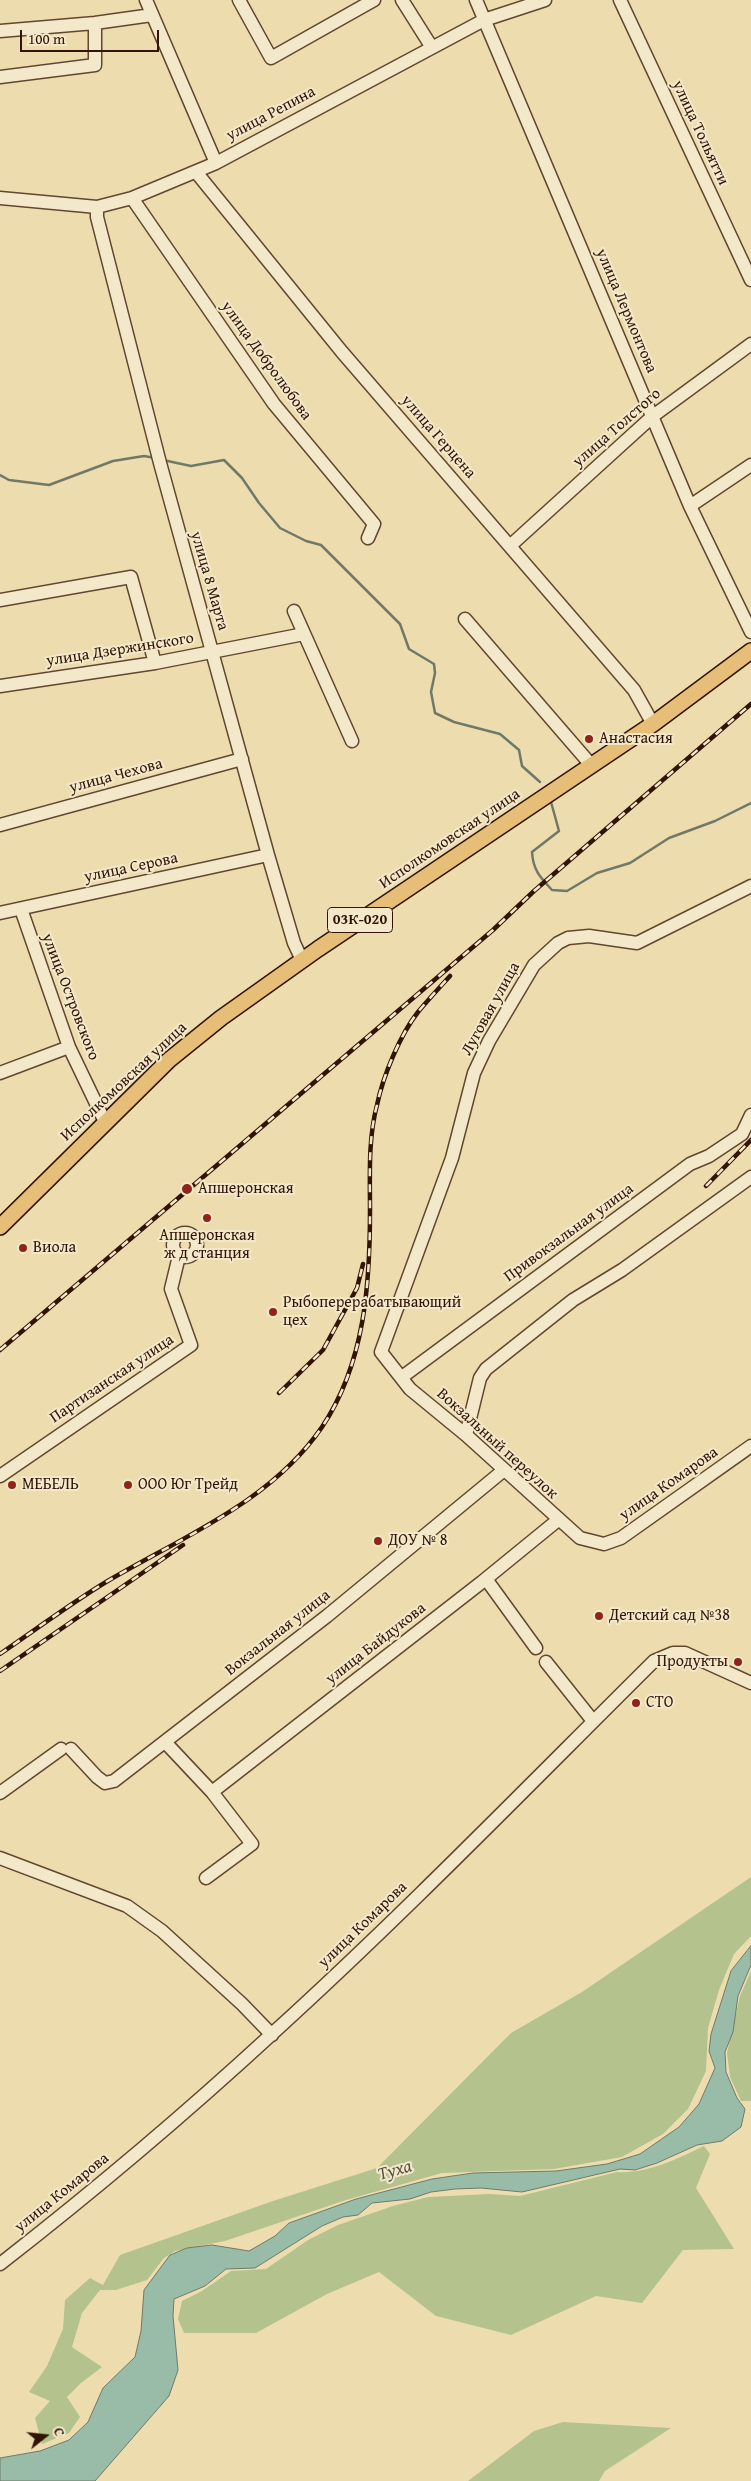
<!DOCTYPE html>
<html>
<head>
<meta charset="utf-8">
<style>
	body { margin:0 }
	#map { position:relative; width:751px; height:2481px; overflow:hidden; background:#edddae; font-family:"Gentium Book Plus",serif }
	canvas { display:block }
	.north { position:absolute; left:20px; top:2411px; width:50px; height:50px; -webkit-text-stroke:4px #f3e9ca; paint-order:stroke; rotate:74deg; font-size:14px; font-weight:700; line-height:20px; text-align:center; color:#321406 }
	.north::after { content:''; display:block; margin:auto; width:18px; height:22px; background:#321406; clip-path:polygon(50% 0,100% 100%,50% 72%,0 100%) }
	.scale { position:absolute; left:20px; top:30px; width:139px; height:22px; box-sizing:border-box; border:2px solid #321406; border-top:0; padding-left:6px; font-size:15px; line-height:18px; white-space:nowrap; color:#321406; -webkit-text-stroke:4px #f3e9ca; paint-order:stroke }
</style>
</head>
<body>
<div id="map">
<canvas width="751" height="2481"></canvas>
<div class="north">С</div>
<div class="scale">100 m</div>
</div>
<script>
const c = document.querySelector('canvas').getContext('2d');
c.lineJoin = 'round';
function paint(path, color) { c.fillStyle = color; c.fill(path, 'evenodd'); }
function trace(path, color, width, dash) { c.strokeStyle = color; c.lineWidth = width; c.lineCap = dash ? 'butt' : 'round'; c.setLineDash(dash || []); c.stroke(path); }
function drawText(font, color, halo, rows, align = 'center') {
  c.font = font + ' "Gentium Book Plus",serif'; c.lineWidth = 4; c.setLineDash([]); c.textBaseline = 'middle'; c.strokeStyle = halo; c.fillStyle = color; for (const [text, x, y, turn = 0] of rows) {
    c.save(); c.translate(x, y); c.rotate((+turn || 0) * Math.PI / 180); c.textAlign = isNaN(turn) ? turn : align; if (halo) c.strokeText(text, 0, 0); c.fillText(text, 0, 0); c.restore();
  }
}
const green = new Path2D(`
	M751,1877V1936L734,1954L719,1990L708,2028L706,2071L688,2109L663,2134L622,2157L554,2169L442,2173L346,2200L225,2241L175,2251L164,2258L147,2280L116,2290H100L82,2313L72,2347L102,2367L81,2383L67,2397L80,2417L69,2433L42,2444L35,2418L50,2401L29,2392L47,2366L63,2329L65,2300L90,2278L103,2285L120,2255L273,2201L377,2168L511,2033L582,1992Z
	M751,1971V2101H741L730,2077L727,2053L740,1996Z
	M704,2146L710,2154L696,2188L734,2249L683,2250L642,2303L596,2296L511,2335L436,2316L379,2272L327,2294L256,2333H184L178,2319L182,2301L202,2291L231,2271L266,2269L308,2240L338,2225L393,2206L428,2197L490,2194L520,2196L617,2172C648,2174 676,2159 704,2146Z
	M563,2422L671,2428L605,2471L599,2481H468L534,2431Z`);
const water = new Path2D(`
	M751,1946V1965L738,1996L733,2032L725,2052L726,2072L737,2098L745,2109L741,2127L722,2141L697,2145L657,2163L635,2170L620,2169L522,2192L481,2188L455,2189L431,2192L410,2199L372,2203L358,2215L343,2217L322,2226L255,2268L226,2269L205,2286L174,2299L173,2316L178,2370L169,2396L95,2481H0V2458L40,2451L69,2440L88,2422L103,2388L135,2357L141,2331L144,2290L170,2255L187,2248L212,2245L249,2251L275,2236L289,2223L356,2199L432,2179L473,2173L556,2171L607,2164L640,2154L679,2127L699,2104L715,2068L709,2051L711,2034L731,1971Z`);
const stream = new Path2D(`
	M163,460L191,466L224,460L242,478L259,503L280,528L306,541L321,545L400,624L409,649L434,664L435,673L431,692L435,713L454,722L500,734L519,750L522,766L540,782
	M0,475L9,480L49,485L113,461L144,456L155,458
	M551,802L559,831L532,852C533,870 540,877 552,890L567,891L597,873L630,863L669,838L715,821L751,803`);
const minor = new Path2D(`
	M146,0L216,163
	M239,0L271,58L374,0
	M402,0L431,46
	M476,0L690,506L751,632
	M620,0L751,280
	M0,31L95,23L152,15
	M0,77L95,65V23
	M196,172L342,352L634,690L653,724
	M0,198L97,207L132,198L216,163L484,20L545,0
	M132,198L274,404L374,524L368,538
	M97,207V217L160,463L268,855L294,943L302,960
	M690,506L751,465
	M511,545L653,416L751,344
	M0,600L131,577L155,663
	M294,611L352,741
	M465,619L592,766
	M0,686L155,663L304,634
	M0,825L242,759
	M751,886L637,943L589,936L568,938L558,943L534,965L489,1041L474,1073L452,1158L381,1352L410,1389L466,1435L580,1538L604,1544L621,1538L751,1446
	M21,909L69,1047L105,1122
	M0,913L268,855
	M0,1073L69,1047
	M173 1245a12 12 0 1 1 24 0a12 12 0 1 1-24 0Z
	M402,1377L690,1164L709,1156L742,1134L751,1115
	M466,1435L480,1378L486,1369L573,1300L622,1270L751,1177
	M0,1476L191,1345L171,1289L179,1256
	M486,1579L536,1648
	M546,1662L593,1721
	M165,1742L212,1792L252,1844L206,1878
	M71,1749L97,1777L105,1783L114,1781L327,1616L504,1470
	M212,1792L482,1582L558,1520
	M0,1793L61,1749
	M0,1858L127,1906L162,1931L242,2004L272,2035
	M0,2264C94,2191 185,2114 273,2033C404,1914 528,1786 654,1661L673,1653H685L751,1683`);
const major = new Path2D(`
	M0,1227L169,1060L221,1018L318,949L653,724L751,651`);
const rail = new Path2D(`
	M706,1186L751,1140
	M0,1350L493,930L534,891L751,704
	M279,1393L323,1350L357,1288L363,1264
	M0,1654C35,1630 70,1604 106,1582C182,1537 271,1502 322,1427C365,1363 370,1284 370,1210C370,1175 368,1139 377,1105C383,1076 400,1035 418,1012C428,1000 439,988 450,976
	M0,1671L183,1545`);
const markers = [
	[589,739,5,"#8f2418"],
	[187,1189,6,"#8f2418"],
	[207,1218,5,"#8f2418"],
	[23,1248,5,"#8f2418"],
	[273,1312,5,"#8f2418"],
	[12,1485,5,"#8f2418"],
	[128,1485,5,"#8f2418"],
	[378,1541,5,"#8f2418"],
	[599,1616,5,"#8f2418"],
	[738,1662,5,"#8f2418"],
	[636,1703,5,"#8f2418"]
];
const shields = [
	[360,920,65]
];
const shieldNames = [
	["03К-020",360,920]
];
const streetNames = [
	["улица Репина",271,114,-28],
	["улица Тольятти",700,133,65],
	["улица Лермонтова",626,311,67],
	["улица Добролюбова",266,361,54],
	["улица Толстого",617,428,-41],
	["улица Герцена",438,437,49],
	["улица 8 Марта",209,581,74],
	["улица Дзержинского",120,650,-9],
	["улица Чехова",116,776,-15],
	["Исполкомовская улица",450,839,-34],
	["улица Серова",131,868,-12],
	["улица Островского",70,997,69],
	["Луговая улица",491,1009,-61],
	["Исполкомовская улица",124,1082,-43],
	["Привокзальная улица",569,1233,-36],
	["Партизанская улица",112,1379,-34],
	["Вокзальный переулок",497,1444,42],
	["улица Комарова",669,1484,-35],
	["Вокзальная улица",278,1633,-38],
	["улица Байдукова",376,1644,-38],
	["улица Комарова",363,1925,-44],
	["улица Комарова",62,2193,-39]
];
const poiNames = [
	["Анастасия",599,739],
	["Апшеронская",198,1189],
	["Апшеронская",207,1236,"center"],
	["ж д станция",207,1254,"center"],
	["Виола",33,1248],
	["Рыбоперерабатывающий",283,1303],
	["цех",283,1321],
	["МЕБЕЛЬ",22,1485],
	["ООО Юг Трейд",138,1485],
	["ДОУ № 8",388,1541],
	["Детский сад №38",609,1616],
	["Продукты",728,1662,"right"],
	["СТО",646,1703]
];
const waterNames = [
	["Туха",395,2171,-16]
];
paint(green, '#b4c28d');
paint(water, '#99bca9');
trace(water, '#707968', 1);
trace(stream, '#707968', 2.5);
trace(minor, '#614630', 15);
trace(major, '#321406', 18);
trace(minor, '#f3e9ca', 12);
trace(major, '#e6be77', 15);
trace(rail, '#321406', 4.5);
trace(rail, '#f3e9ca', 2.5, [8]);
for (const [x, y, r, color] of markers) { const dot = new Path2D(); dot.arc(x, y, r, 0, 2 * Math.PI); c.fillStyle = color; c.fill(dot); trace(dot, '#f3e9ca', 2); }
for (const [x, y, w] of shields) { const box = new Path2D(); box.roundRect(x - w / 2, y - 12.5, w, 25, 4); c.fillStyle = '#f3e9ca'; c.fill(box); trace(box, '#321406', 1); }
drawText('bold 15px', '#321406', null, shieldNames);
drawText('16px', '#321406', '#f3e9ca', streetNames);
drawText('16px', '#321406', '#f3e9ca', poiNames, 'left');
drawText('italic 18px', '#564f3f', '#f3e9ca', waterNames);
</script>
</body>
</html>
